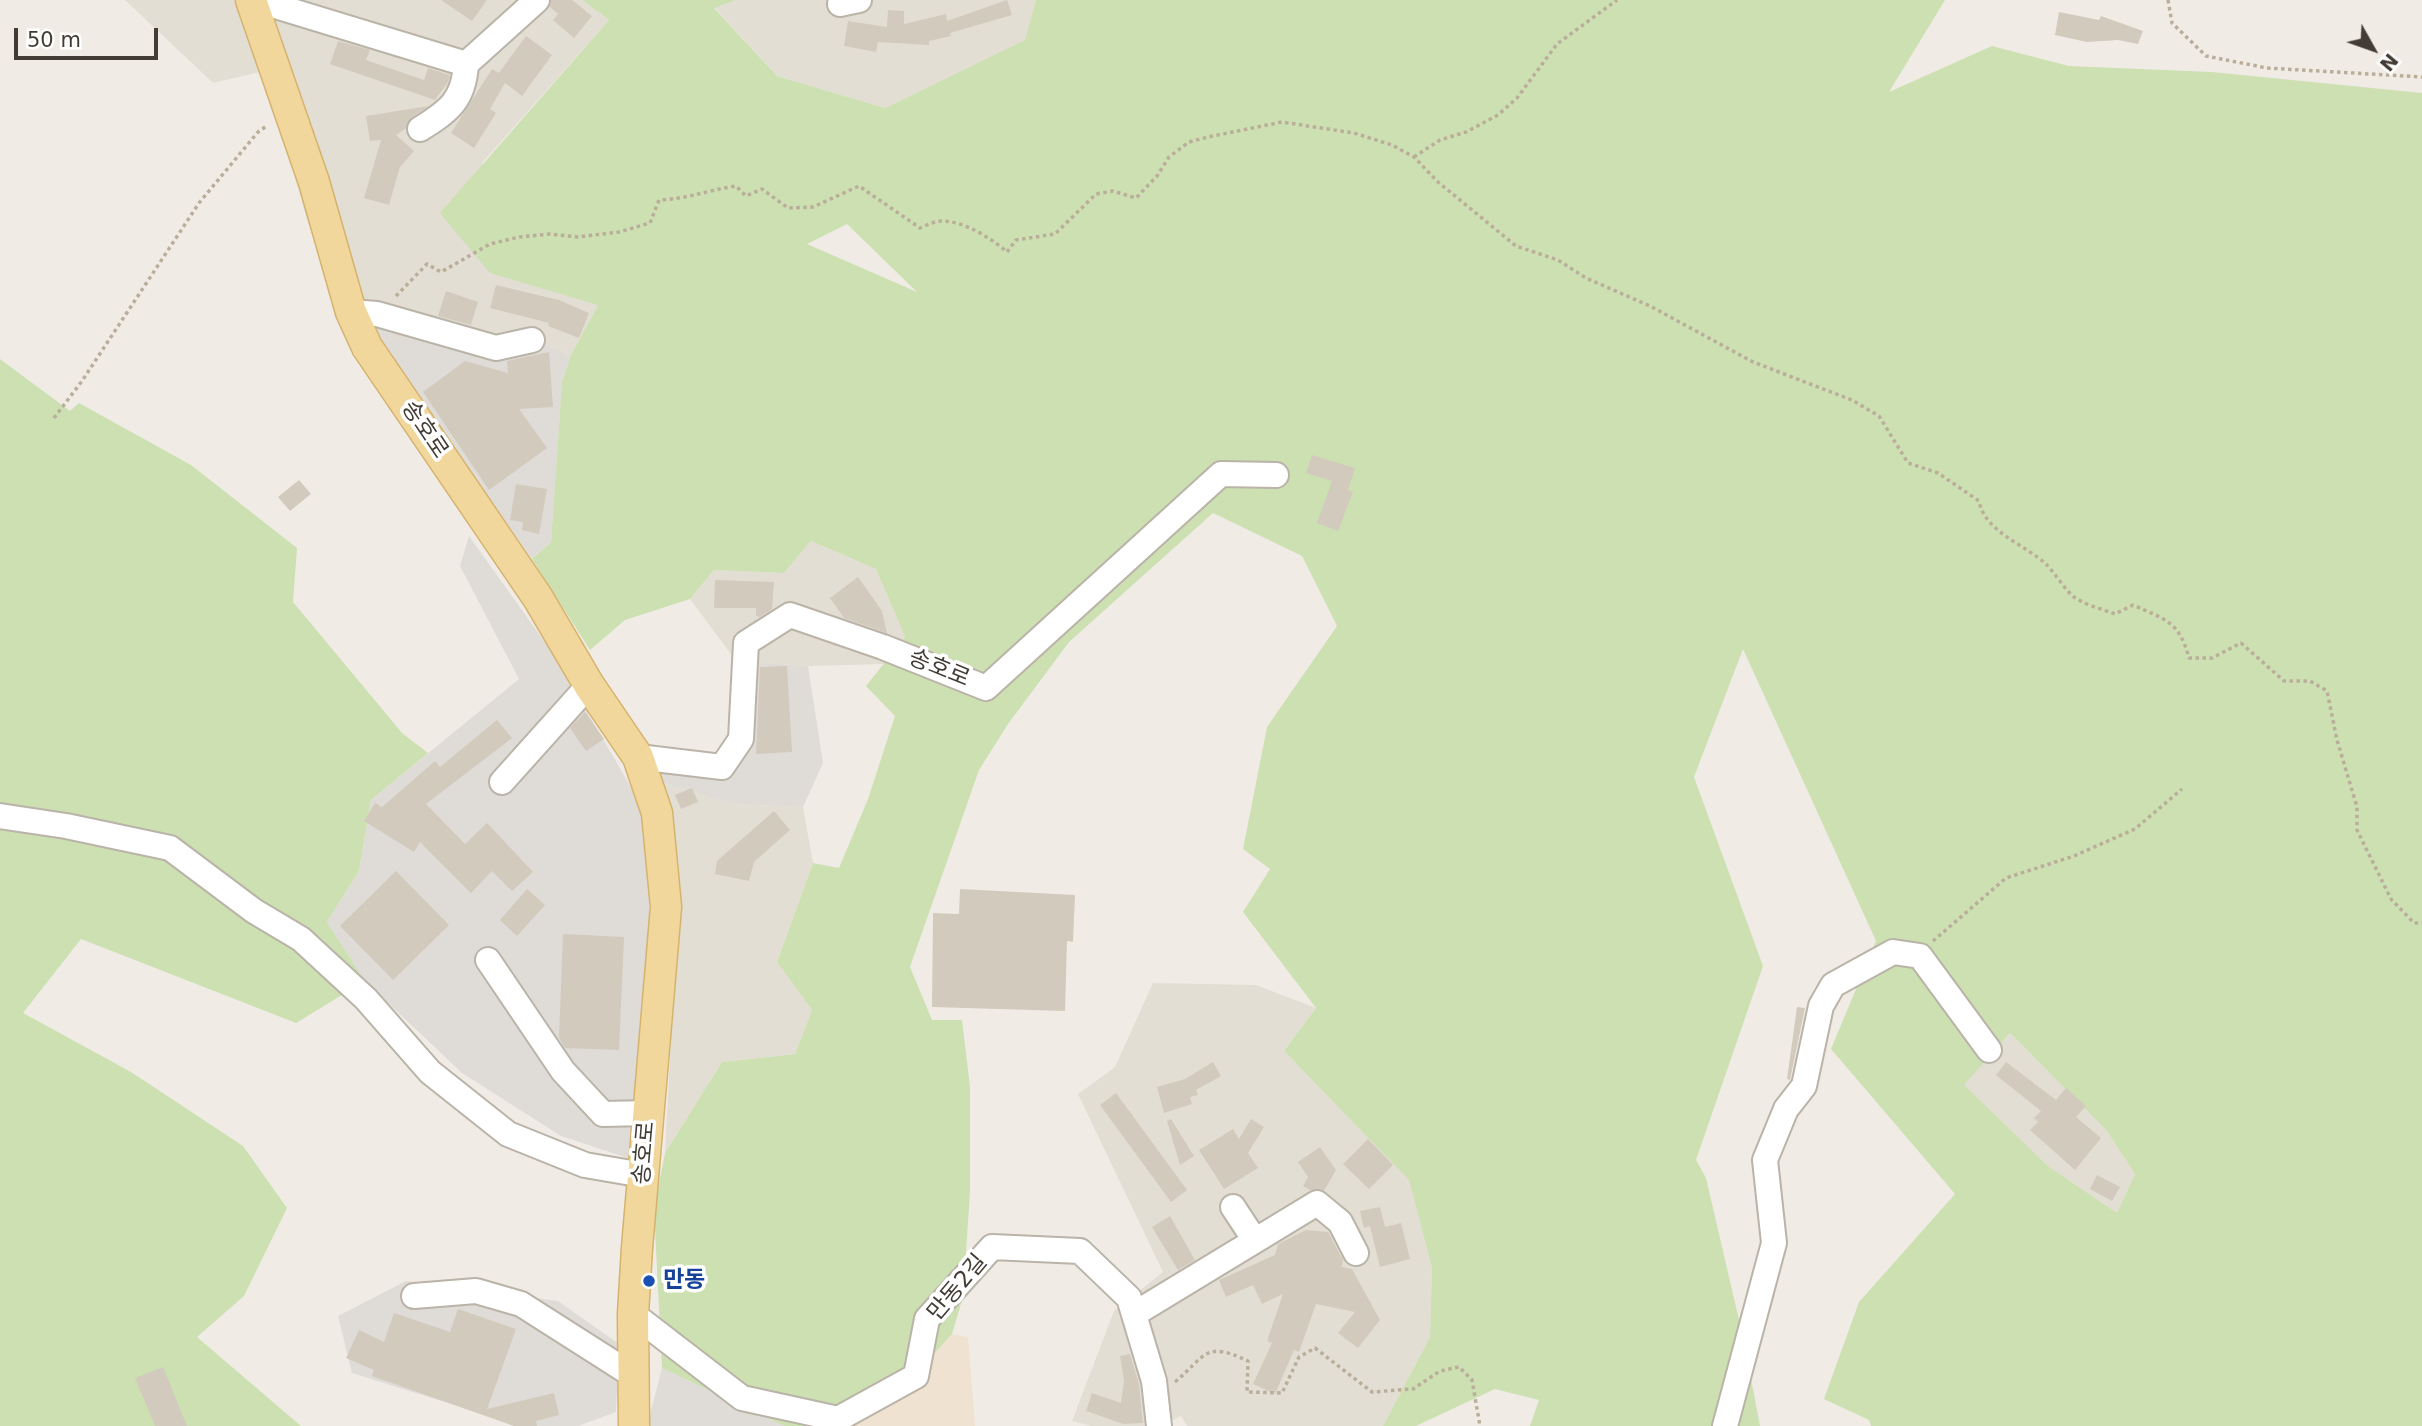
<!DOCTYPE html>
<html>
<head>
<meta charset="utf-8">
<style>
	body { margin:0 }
	#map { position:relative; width:2422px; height:1426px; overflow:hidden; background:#f0ece5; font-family:"DejaVu Sans",sans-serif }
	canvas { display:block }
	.north { position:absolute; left:2338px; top:14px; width:70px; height:70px; -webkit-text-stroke:5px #fff; paint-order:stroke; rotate:130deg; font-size:19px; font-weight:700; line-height:28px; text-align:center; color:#423c35 }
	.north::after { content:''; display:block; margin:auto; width:24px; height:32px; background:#423c35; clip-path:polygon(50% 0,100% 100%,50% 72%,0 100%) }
	.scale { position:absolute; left:14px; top:28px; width:144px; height:32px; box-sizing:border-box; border:4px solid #423c35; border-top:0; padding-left:9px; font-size:21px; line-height:24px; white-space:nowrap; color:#423c35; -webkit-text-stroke:5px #fff; paint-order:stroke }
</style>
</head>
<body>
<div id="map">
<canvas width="2422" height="1426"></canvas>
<div class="north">N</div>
<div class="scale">50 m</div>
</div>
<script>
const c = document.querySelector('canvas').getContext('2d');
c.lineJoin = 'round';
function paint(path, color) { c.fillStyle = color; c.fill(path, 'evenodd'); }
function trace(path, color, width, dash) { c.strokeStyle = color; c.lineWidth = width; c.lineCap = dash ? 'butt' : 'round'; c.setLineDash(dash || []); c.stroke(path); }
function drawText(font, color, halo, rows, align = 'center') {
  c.font = font + ' "DejaVu Sans","Noto Sans KR",sans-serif'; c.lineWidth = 7; c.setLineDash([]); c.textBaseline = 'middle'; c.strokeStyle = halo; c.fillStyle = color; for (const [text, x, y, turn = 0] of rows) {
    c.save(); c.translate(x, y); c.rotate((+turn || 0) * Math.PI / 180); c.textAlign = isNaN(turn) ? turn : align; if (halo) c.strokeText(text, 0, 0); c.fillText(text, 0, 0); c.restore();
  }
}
const residential = new Path2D(`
	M125,0H582L609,20L482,163L598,305L571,355L541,343L370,329L308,223L264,71L213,83Z
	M736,0H1036L1026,40L885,108L777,76L714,7Z
	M811,541L876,569L905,637L885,664L808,666L736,661L690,599L714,570L784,573Z
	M655,780L731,804L803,807L813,863L777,962L812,1010L795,1054L722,1062L665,1153L671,1036Z
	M1153,983L1256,985L1316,1008L1284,1051L1409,1179L1432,1268L1430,1337L1383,1426H1187L1181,1416L1160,1426H1092L1072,1421L1114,1311L1163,1272L1078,1094L1115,1067Z
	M2010,1033L2106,1130L2135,1174L2117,1213L2048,1166L1963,1085Z`);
const commercial = new Path2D(`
	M952,1334L968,1337L975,1426H848L885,1408Z`);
const industrial = new Path2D(`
	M377,322L493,357L541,343L571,355L562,382L551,542L532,559L370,329Z
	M469,536L554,655L649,818V948L637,1161L561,1136L462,1073L365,981L327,922L359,871L371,800L519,679L460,566Z
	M736,661L808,666L823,763L803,807L731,804L655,780L642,746L740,761Z
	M406,1281L558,1301L619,1344L616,1412L578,1426H521L352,1373L338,1316Z
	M662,1368L784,1426H647Z`);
const green = new Path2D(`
	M582,0H736L714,8L777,76L885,108L1025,40L1036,0H1945L1889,92L1992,46L2069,66L2212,72L2422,93V1426H1871L1869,1420L1824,1399L1859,1302L1955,1194L1831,1049L1876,941L1743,649L1694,777L1763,966L1696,1160L1706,1178L1743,1337L1760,1426H1530L1539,1400L1495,1389L1416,1426H1383L1430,1337L1432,1268L1409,1180L1284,1051L1316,1008L1243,912L1270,869L1243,849L1267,727L1337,626L1302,556L1213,513L1069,642L1008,724L979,770L910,967L932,1020H962L970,1087V1192L963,1297L952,1334L885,1408L848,1426H784L662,1368L654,1209L665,1153L722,1062L795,1054L812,1010L777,962L813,863L839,868L868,799L895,716L866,686L905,637L876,569L811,541L784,573L714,570L690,599L625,620L590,650L532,559L551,542L562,382L571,355L598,305L490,273L440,213L609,20ZM847,224L917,292L807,244ZM2010,1033L2106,1130L2135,1174L2117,1213L2048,1166L1964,1085Z
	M0,359L70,411L79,403L191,465L297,548L293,602L402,733L428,753L371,800L359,871L327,922L365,981L296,1023L81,939L23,1013L131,1072L243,1146L287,1208L244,1296L197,1337L301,1426H0Z`);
const building = new Path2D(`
	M441,0H487L472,21Z
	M551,0H572L592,16L574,38L553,20L558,14L550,7Z
	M1007,0L1012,15L950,33L951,36L929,41V45L878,42L876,52L844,46L848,21L887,27L888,10L904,11V24L946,14L947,21Z
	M2059,12L2099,20L2101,16L2143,31L2138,44L2118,40L2087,42L2055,35Z
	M526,36L552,55L522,96L505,83L490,109L496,113L474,148L451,133L492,69L499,73Z
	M338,41L370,50L366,60L424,80L428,68L450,75L448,82L435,100L330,64Z
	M429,106L412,117L405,129L396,135L414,151L400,167L389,205L364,198L381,140L370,141L366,116Z
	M496,285L559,300L589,313L579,338L548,326L549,323L490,308Z
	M446,291L478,302L471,325L438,316Z
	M549,352L553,407L519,409L547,448L489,490L423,392L465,361L508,373L507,361Z
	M1312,455L1355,468L1348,490L1353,492L1338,531L1317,523L1332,481L1306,473Z
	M299,480L311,494L290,511L278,497Z
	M516,484L547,489L539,534L522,530L523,522L510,520Z
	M858,577L882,611L887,633L844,618L830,598Z
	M715,580L774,582L772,609L760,617L756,616V608H714Z
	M787,666L792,752L756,754L760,667Z
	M585,712L604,739L586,751L570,728Z
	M497,720L512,738L426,804L465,844L487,823L533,872L512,891L492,871L471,893L420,842L414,852L364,821L375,803L382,807L435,761L440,767Z
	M692,788L698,802L681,809L675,795Z
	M774,811L790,830L754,862L749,881L715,874L717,861Z
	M396,871L449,925L393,980L340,926Z
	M527,889L545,905L517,936L500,920Z
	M960,889L1075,895L1073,942L1067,941L1065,1011L932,1007L933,913L959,914Z
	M563,934L624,937L619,1050L565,1048L559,1038Z
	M1797,1007L1805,1008L1790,1080L1787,1079Z
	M1213,1062L1221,1076L1196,1090L1198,1095L1190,1097L1192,1104L1164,1113L1157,1087L1185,1079Z
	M2006,1062L2056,1100L2066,1088L2086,1106L2076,1117L2101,1138L2075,1170L2030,1130L2038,1122L2034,1118L2041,1111L1996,1075Z
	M1116,1093L1187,1190L1171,1202L1100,1105Z
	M1171,1119L1194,1156L1180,1165L1167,1121Z
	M1251,1119L1264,1127L1248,1153L1258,1168L1224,1189L1199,1150L1233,1129L1239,1139Z
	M1368,1139L1393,1165L1369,1189L1343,1164Z
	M1320,1147L1336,1170L1324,1191L1310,1190L1303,1186L1308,1177L1298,1162Z
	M2097,1175L2120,1187L2112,1201L2090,1189Z
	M1380,1207L1385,1227L1401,1223L1410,1259L1380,1267L1370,1226L1364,1228L1360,1211Z
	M1170,1216L1195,1260L1178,1270L1152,1227Z
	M1306,1230L1328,1232L1343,1260L1342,1267L1352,1269L1380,1320L1358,1348L1338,1333L1355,1312L1316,1304L1299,1352L1294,1350L1275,1394L1253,1384L1272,1343L1267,1341L1283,1294L1262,1304L1253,1285L1226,1297L1219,1280L1275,1255L1278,1244Z
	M458,1309L516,1329L487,1409L554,1393L559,1415L536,1421L537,1426H514L372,1376L374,1370L346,1358L359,1330L384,1342L394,1313L450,1332Z
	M1130,1354L1139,1384L1143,1423L1123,1424L1086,1411L1092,1393L1121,1403L1124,1381L1120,1356Z
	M163,1367L187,1426H155L135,1378Z`);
const path = new Path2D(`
	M2168,0L2172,23L2206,56L2267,68L2422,77
	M1414,157L1440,140L1466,132L1498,115L1517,98L1557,44L1617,0
	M396,296L427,264L441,272L490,244L519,237L550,234L577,237L619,232L650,223L659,200C687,199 709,190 736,186L746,196L762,189L788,208L813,207L859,186L920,228C927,225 935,221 942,221C964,221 991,238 1007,252L1016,240L1055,234L1096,194L1113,191L1136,198L1157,176L1169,157L1189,142L1208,137L1282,122L1354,133L1392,145L1414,157L1438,182L1516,246L1558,260L1586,278L1650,306L1753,362L1852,400L1879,416L1908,463L1938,473L1979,501C1985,532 2024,544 2046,564C2055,573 2065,590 2074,597C2085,605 2102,609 2115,614L2133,605C2166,620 2179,621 2189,658H2212L2241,643L2284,681H2310L2327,691L2337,740L2357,807V830L2391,899L2414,923H2422
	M54,418L82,381L199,203L258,132L268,125
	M1933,941L2006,878L2074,856L2135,829L2182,789
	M1175,1382C1206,1356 1204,1340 1248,1361L1247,1392L1282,1393L1299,1357L1315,1348L1372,1392L1413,1389L1440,1371L1459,1367L1472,1380L1480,1426`);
const minor = new Path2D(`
	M256,0L466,64C464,100 449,111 420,129
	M840,4L859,0
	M466,64L537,0
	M351,312L377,314L496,348L532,340
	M638,757L722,767L741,739L746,643L790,615L883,647L986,688L1221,474L1276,475
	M502,782L589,685
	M0,816L66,826L170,848L254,911L301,939L366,999L430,1072L508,1134L585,1165L643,1175
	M488,960L563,1071L603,1114L648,1113
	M1233,1207L1254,1239
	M414,1296L476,1291L521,1304L634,1376
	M1136,1313L1317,1203L1340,1222L1356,1253
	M633,1314L742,1398L838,1419L916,1376L927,1319L992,1247L1080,1251L1129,1298L1154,1381L1159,1426
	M1725,1426L1774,1243L1765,1160L1786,1109L1804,1086L1821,1006L1833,985L1893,952L1920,956L1989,1050`);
const major = new Path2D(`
	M251,0L314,182L351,312L367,347L538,598L589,685L638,757L657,813L666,907L637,1248L633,1314L634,1426`);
const markers = [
	[649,1281,7,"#1a4fb4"]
];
const streetNames = [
	["송호로",424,430,56],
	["송호로",939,669,22],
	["송호로",645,1153,-85],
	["만동2길",958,1288,-50]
];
const transitNames = [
	["만동",663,1281]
];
paint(residential, '#e3ded3');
paint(commercial, '#f0e2d1');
paint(industrial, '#dfdbd6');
paint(green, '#cce0b2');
paint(building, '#d3cabe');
trace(minor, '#bab3a8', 28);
trace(major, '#d5b36e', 33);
trace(path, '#baae9b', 3.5, [3.5, 3.5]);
trace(minor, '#fff', 24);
trace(major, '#f2d79c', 30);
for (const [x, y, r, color] of markers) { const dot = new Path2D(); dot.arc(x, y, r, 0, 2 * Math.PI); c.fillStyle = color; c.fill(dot); trace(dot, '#fff', 2.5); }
drawText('23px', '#423c35', '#fff', streetNames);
drawText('bold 23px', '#164399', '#fff', transitNames, 'left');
</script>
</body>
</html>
